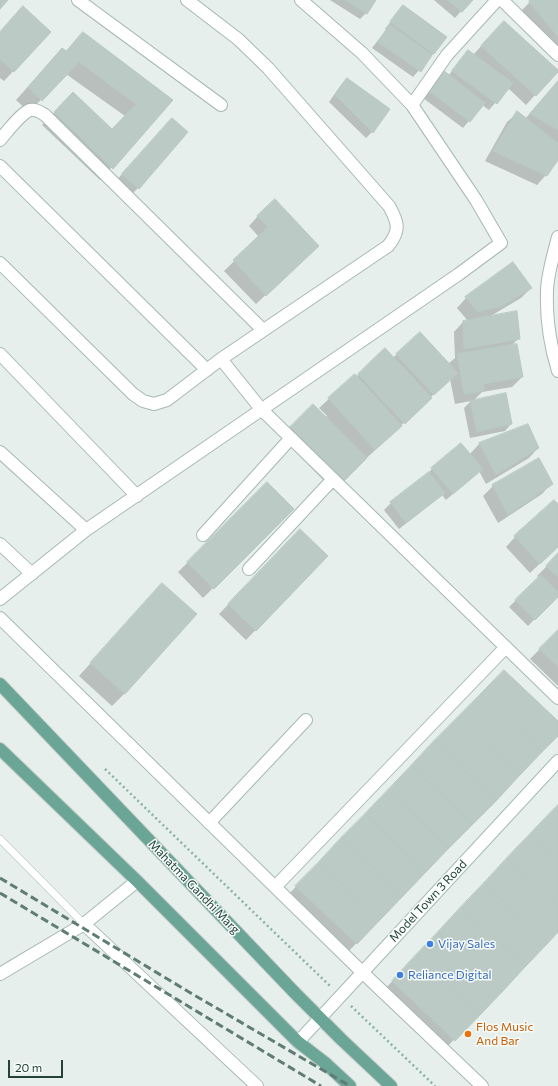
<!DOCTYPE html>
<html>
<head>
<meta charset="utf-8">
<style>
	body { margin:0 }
	#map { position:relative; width:558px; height:1086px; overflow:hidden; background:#e6efeb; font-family:Commissioner,sans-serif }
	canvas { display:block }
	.scale { position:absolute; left:8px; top:1060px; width:55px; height:18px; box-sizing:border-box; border:2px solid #24423a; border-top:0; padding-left:5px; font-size:12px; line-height:14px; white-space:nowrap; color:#24423a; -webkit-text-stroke:3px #f7fbf9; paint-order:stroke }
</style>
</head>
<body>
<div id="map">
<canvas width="558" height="1086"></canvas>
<div class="scale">20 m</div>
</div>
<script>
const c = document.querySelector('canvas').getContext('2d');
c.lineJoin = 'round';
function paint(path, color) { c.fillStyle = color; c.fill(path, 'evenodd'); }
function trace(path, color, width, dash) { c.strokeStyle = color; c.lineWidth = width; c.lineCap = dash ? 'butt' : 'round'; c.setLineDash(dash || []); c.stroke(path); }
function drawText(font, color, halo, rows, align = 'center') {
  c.font = font + ' Commissioner,sans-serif'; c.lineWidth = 3; c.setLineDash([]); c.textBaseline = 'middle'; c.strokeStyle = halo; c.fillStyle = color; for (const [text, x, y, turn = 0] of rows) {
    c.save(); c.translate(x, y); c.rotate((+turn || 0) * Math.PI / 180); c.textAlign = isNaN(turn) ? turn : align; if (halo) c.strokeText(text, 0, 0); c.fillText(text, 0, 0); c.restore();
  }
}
const shadow = new Path2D(`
	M330,0H375L366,13L360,19Z
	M434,0H471L455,18Z
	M532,0H558V58L520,12Z
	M403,6L434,53L413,77L372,48L386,30L385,29Z
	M0,32H50L4,81L0,78Z
	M494,32L535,95L526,105L508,88L489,110L482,105L463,128L423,98L444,73L448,76L468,51L473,55Z
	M65,52L172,101L100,180L42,125L61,106L112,130L125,116L66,74L29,112L16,100L50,62Z
	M347,79L372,132L366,138L329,102L341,85Z
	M558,82V159L546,175L537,185L485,161L507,122L517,113L525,119Z
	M172,119L138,188L129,197L113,184Z
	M258,216L308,255L256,304L224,271L259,237L249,226Z
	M531,288L521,298L489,317L519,338L511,346L522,377L512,387L482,392L473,401L511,424L505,431L470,438L464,408L471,401L455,404L450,379L333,490L281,437L313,406L325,418L327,416L319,408L355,375L356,377L385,350L393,358L397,354L448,364L455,358L454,332L463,322L468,321L457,308L466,298Z
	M527,426L538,448L529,458L486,484L479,471L446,500L442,495L399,529L384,510L391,503L426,476V475L432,469L469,455L479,444Z
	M267,484L293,509L203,598L178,572Z
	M551,484L542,494L498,523L483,496L493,486Z
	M558,505V546L530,573L506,547L515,537Z
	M291,540L327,556L246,640L219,614Z
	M558,555V595L528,626L509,607L539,578L537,576Z
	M162,584L125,693L112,706L79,676Z
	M558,631V686L530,659Z
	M494,680L558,723V734L347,953L287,896Z
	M558,806V931L445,1049L383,991Z`);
const building = new Path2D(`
	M0,0H8L0,9Z
	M346,0H376L367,14Z
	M448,0H473L462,12Z
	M530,0H558V37L529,2Z
	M403,5L447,37L434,54L390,22Z
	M23,6L51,32L14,72L0,59V32Z
	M504,21L558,70V72L536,96L481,46Z
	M390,25L432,55L421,72L378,42Z
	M83,32L173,100L113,169L54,112L73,92L112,129L136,104L79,62L42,101L28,87L62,48L66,51Z
	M468,50L513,83L497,104L452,71Z
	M444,71L485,103L470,122L429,91Z
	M347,78L390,109L373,133L335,95Z
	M558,81V130L530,114Z
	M517,111L558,143V160L547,176L493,151Z
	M172,118L188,132L139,189L122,174Z
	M275,199L319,246L266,296L233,260L268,227L257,216Z
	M513,262L532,288L502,306L478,312L465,297Z
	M517,311L520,339L464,349L463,321Z
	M420,332L458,373L434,395L396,354Z
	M517,344L523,377L483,384L484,391L464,394L457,354Z
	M385,348L432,398L405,424L358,374Z
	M355,374L402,426L375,450L328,398Z
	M506,393L512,424L477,432L470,401Z
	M313,404L367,458L344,481L290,427Z
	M528,424L539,448L496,475L479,443Z
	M461,443L483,469L453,494L431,468Z
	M539,458L553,484L508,515L492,485Z
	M429,472L445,493L406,523L390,502Z
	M267,482L294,509L214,589L187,562Z
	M554,500L558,504V547L540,564L514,536Z
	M300,529L328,556L256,631L228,604Z
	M558,553V577L546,566Z
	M541,575L558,592V597L535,620L515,600Z
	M162,583L197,614L125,694L90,663Z
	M558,630V667L539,649Z
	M504,670L558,721V736L542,752L481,694Z
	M481,694L542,752L519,776L457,718Z
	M457,718L519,776L496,801L434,741Z
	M434,741L496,801L473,824L411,766Z
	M411,766L473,824L449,848L388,790Z
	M388,790L449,848L426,872L365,814Z
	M558,805V813L554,809Z
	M554,809L558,813V860L530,834Z
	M365,814L426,872L403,896L342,837Z
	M530,834L558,860V906L507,858Z
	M342,837L403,896L380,920L319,862Z
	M507,858L558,906V932L548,943L484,883Z
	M319,862L380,920L357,944L295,886Z
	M484,883L548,943L525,967L461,907Z
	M461,907L525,967L502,992L438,932Z
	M438,932L502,992L479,1016L415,956Z
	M415,956L479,1016L455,1041L392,981Z`);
const path = new Path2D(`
	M105,769L330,986
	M351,1006L435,1086`);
const lane = new Path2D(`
	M0,839L84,924`);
const street = new Path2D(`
	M78,0L221,105
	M502,0L558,55
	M412,105L447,55L497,0
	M0,140C6,133 21,113 30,110C36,109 40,112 45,115L263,330
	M0,166L207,370
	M558,237C554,252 547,276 547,291C546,319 550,345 558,371
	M0,263L133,394L143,401L154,404L167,400L221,359L388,246C401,230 398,222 389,206L268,68L238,39L187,0
	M0,354L137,496
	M221,359L261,409L558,698
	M0,452L86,530
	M203,535L291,438
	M0,544L32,574
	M249,569L333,479
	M0,599L86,530L459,274L501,243L476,200L412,105L362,53L301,0
	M0,618L362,972L482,1086
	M209,823L306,720
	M275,887L506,647
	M84,924L257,1086
	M0,974L84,924L137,881`);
const secondary = new Path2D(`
	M298,1042L558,761`);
const primary = new Path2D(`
	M0,684L295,993L342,1040L391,1086
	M0,749L137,881L298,1042L324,1062L350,1086`);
const rail = new Path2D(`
	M0,878L189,992L350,1086
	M0,893L321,1086`);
const markers = [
	[430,944,4,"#3f7fe0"],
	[400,975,4,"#3f7fe0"],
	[468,1034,4,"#e8710a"]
];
const streetNames = [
	["Mahatma Gandhi Marg",194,887,46],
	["Model Town 3 Road",428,901,-47]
];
const shopNames = [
	["Vijay Sales",438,944],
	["Reliance Digital",408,975]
];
const foodNames = [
	["Flos Music",476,1027],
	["And Bar",476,1041]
];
paint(shadow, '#0003');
paint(building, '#bbcac4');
trace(building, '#b8c9c2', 1);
trace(lane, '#a8b8b2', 8);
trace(street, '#a8b8b2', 14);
trace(secondary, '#a4bbb3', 14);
trace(primary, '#c2cac8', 14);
trace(path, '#86b3a5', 2.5, [2, 3]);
trace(lane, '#fff', 7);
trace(street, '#fff', 12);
trace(secondary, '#fff', 12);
trace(primary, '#6aa596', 12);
trace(rail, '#5f7d75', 3, [8, 4]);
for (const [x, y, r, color] of markers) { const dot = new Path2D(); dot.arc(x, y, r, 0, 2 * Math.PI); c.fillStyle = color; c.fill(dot); trace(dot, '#f7fbf9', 1.5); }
drawText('12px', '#24423a', '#f7fbf9', streetNames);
drawText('12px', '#366cbe', '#f7fbf9', shopNames, 'left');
drawText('12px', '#c56008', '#f7fbf9', foodNames, 'left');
</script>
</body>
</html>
